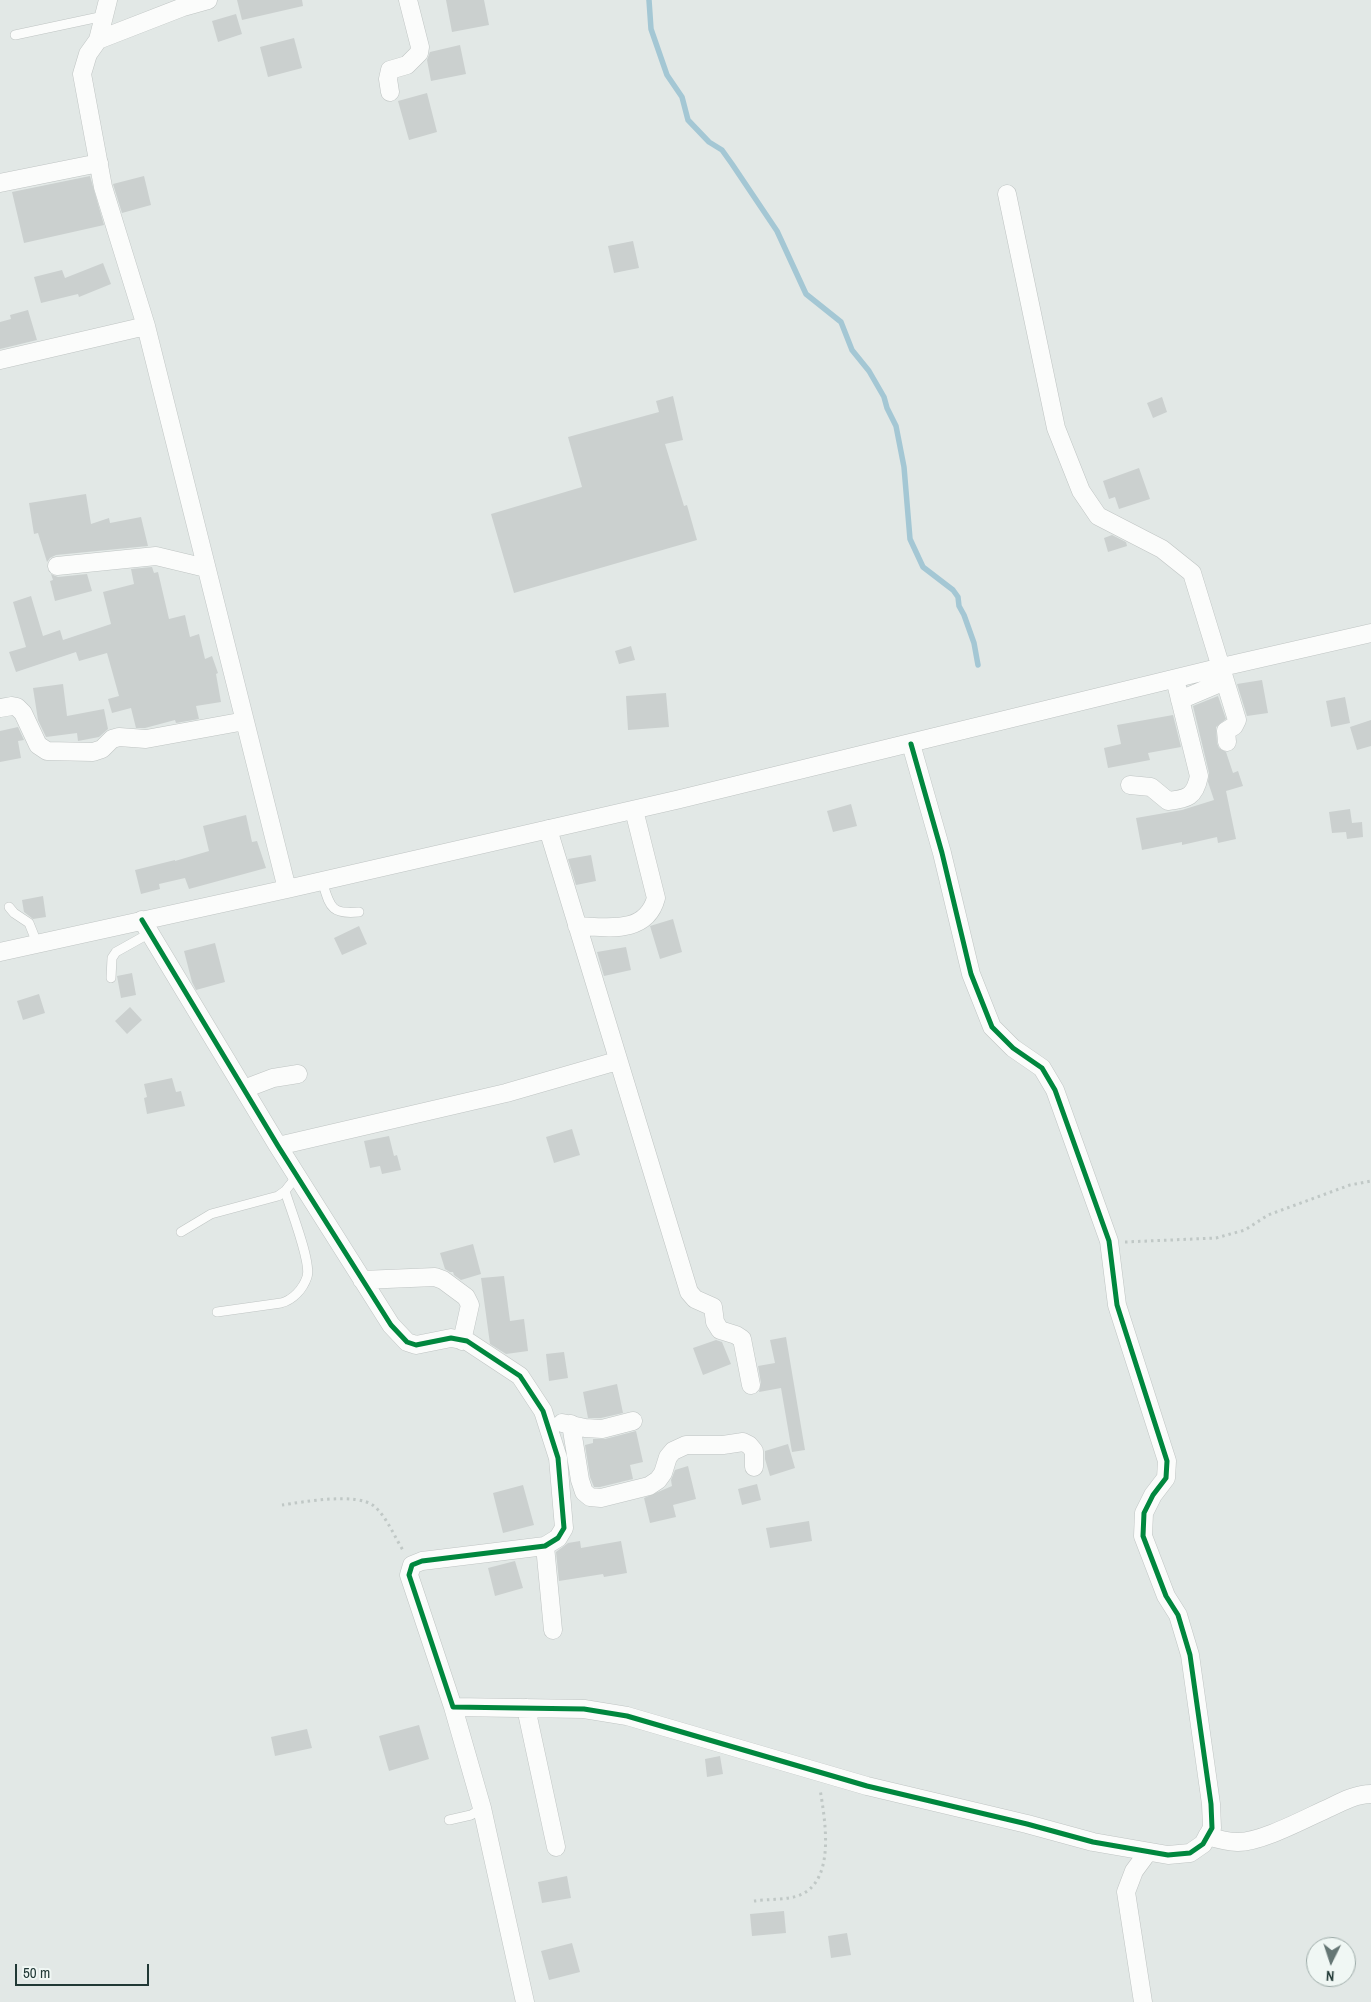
<!DOCTYPE html>
<html>
<head>
<meta charset="utf-8">
<style>
	body { margin:0 }
	#map { position:relative; width:1371px; height:2002px; overflow:hidden; background:#e2e8e6; font-family:"Archivo Narrow",sans-serif }
	canvas { display:block }
	.north { position:absolute; left:1306px; top:1937px; width:50px; height:50px; box-sizing:border-box; background:#f0f7f4; border:1px solid #9daba8; border-radius:50%; rotate:184deg; font-size:14px; font-weight:700; line-height:20px; text-align:center; color:#213936 }
	.north::after { content:''; display:block; margin:auto; width:18px; height:22px; background:#657674; clip-path:polygon(50% 0,100% 100%,50% 72%,0 100%) }
	.scale { position:absolute; left:15px; top:1964px; width:134px; height:22px; box-sizing:border-box; border:2px solid #213936; border-top:0; padding-left:6px; font-size:15px; line-height:18px; white-space:nowrap; color:#213936; -webkit-text-stroke:4px #f0f7f4; paint-order:stroke }
</style>
</head>
<body>
<div id="map">
<canvas width="1371" height="2002"></canvas>
<div class="north">N</div>
<div class="scale">50 m</div>
</div>
<script>
const c = document.querySelector('canvas').getContext('2d');
c.lineJoin = 'round';
function trace(path, color, width, dash) { c.strokeStyle = color; c.lineWidth = width; c.lineCap = dash ? 'butt' : 'round'; c.setLineDash(dash || []); c.stroke(path); }
function paint(path, color) { c.fillStyle = color; c.fill(path, 'evenodd'); }
const stream = new Path2D(`
	M649,0L651,29L667,75L682,97L688,120L709,142L722,150L732,164L777,231L806,294L841,322L852,350L869,371L884,397L887,408L896,426L904,467L910,539L923,567L953,590L958,597L959,606L964,615L974,643L978,665`);
const building = new Path2D(`
	M237,0H302L303,6L242,20Z
	M446,0H484L489,25L452,32Z
	M236,14L242,34L218,42L212,21Z
	M294,38L302,68L268,77L260,47Z
	M460,45L466,74L431,81L427,60L430,52Z
	M427,93L437,132L409,140L398,101Z
	M90,176L104,225L24,243L12,192Z
	M144,176L151,205L122,213L113,184Z
	M633,241L639,268L614,273L608,246Z
	M103,263L111,284L79,297L78,294L41,303L34,277L62,270L65,278Z
	M28,310L37,340L0,349V322L11,319L10,315Z
	M673,396L683,440L665,444L684,506L687,505L697,540L514,593L491,514L582,487L568,437L659,412L656,401Z
	M1162,397L1167,412L1153,418L1147,403Z
	M1139,468L1150,499L1119,509L1115,497L1109,499L1103,481Z
	M86,494L91,524L109,518L110,523L141,517L148,546L56,555L50,558L47,562L38,533L34,534L29,503Z
	M1112,535L1126,542L1127,546L1108,552L1104,538Z
	M152,567L154,573L158,572L169,619L185,615L190,637L199,634L205,659L212,656L218,673L216,674L221,702L196,706L199,719L176,723L175,720L145,728H136L131,708L112,713L108,699L119,696L107,653L79,661L76,652L16,672L9,652L26,647L13,602L31,596L43,636L60,630L63,640L111,624L103,592L134,584L131,569Z
	M51,574L58,577L87,574L92,591L55,601L50,581L53,580Z
	M631,646L635,660L619,664L615,651Z
	M1262,680L1268,713L1247,716L1237,684Z
	M63,684L67,716L104,709L108,729L99,737L78,741L77,733L46,737L38,720L33,688Z
	M666,693L669,727L628,730L626,696Z
	M1218,696L1226,719L1216,727L1217,743L1219,748L1226,752L1233,773L1238,771L1243,786L1226,791L1236,839L1218,843L1217,837L1182,845V842L1142,850L1136,818L1182,810L1214,800L1208,782L1209,773L1193,706Z
	M1345,697L1350,723L1331,727L1326,701Z
	M1173,715L1181,747L1148,753L1150,760L1108,768L1104,748L1121,744L1117,725Z
	M1371,720V746L1357,750L1350,727Z
	M18,727L24,740L18,741L21,758L0,762V731Z
	M851,804L857,826L833,832L827,811Z
	M1350,809L1352,823L1362,822L1363,837L1347,839L1346,832L1332,833L1329,812Z
	M246,815L252,842L257,841L266,868L189,889L185,878L159,884L160,889L141,894L135,870L175,860V861L209,851L203,826Z
	M591,855L596,881L576,885L568,859Z
	M43,896L46,917L33,919L24,912L22,900Z
	M673,919L682,952L660,959L650,926Z
	M359,926L367,944L342,955L334,938Z
	M215,943L225,982L196,990L192,982L184,951Z
	M626,947L631,970L604,976L597,952Z
	M132,973L136,995L121,998L117,976Z
	M39,994L45,1013L23,1020L17,1001Z
	M130,1007L142,1020L127,1034L115,1021Z
	M172,1078L176,1092L181,1091L185,1106L147,1114L144,1098L147,1097L144,1084Z
	M572,1129L580,1155L554,1163L546,1137Z
	M389,1136L394,1156L397,1155L401,1170L382,1174L380,1166L370,1168L364,1141Z
	M473,1244L481,1274L461,1280L454,1275L453,1272H450L445,1269L440,1253Z
	M504,1276L510,1321L524,1319L528,1351L506,1354L490,1344L481,1278Z
	M786,1337L805,1450L792,1452L781,1388L759,1392L761,1383L758,1366L775,1363L770,1340Z
	M716,1340L722,1342L731,1364L703,1375L693,1348Z
	M564,1352L568,1378L549,1381L546,1354Z
	M617,1384L623,1413L601,1418H588L583,1392Z
	M636,1431L643,1462L630,1465L633,1479L600,1487H594L590,1477L585,1445L593,1443V1439H605Z
	M788,1444L795,1468L770,1476L765,1459V1451Z
	M688,1466L696,1499L673,1505L676,1517L650,1523L644,1498L672,1486L671,1480L675,1470Z
	M757,1484L761,1500L742,1505L738,1489Z
	M523,1485L534,1525L503,1533L493,1493Z
	M809,1521L812,1541L770,1548L766,1528Z
	M580,1541L581,1548L621,1541L627,1573L604,1577L603,1574L559,1581L556,1552L568,1543Z
	M515,1561L523,1588L495,1596L488,1568Z
	M419,1725L429,1759L389,1771L379,1736Z
	M307,1729L312,1748L275,1756L271,1737Z
	M720,1756L723,1774L707,1777L705,1759Z
	M567,1876L571,1898L542,1903L538,1882Z
	M784,1911L786,1933L752,1936L750,1914Z
	M847,1933L851,1955L831,1958L828,1936Z
	M572,1943L580,1972L549,1980L541,1951Z`);
const path = new Path2D(`
	M1125,1242L1216,1238L1245,1230L1268,1215L1350,1185L1371,1181
	M282,1505C303,1502 357,1492 374,1506C387,1517 395,1538 404,1552
	M754,1901C767,1899 789,1900 800,1895C836,1880 825,1820 820,1789`);
const lane = new Path2D(`
	M15,35L104,16
	M322,881C330,906 330,915 359,912
	M9,907L14,913L29,923L37,943
	M111,978L112,958L116,952L150,933
	M181,1232L211,1214L278,1196L285,1191L297,1176
	M217,1312L281,1303C293,1300 303,1289 307,1277C312,1263 290,1208 285,1191
	M449,1820L471,1815L482,1808`);
const street = new Path2D(`
	M98,40L108,0
	M390,92L388,79L390,70L407,65L419,53L420,47L408,0
	M0,183L99,163
	M1007,194L1056,428L1081,491L1098,516L1162,549L1192,573L1237,720L1234,726L1226,731L1227,742
	M0,360L146,326
	M57,566L156,556L206,568
	M1180,700L1225,681
	M0,708L12,706L17,707L23,713L38,745L47,751L93,752L102,749L112,739L119,737L146,739L245,721
	M1130,785L1151,787L1168,801C1187,799 1195,797 1199,776L1175,679
	M548,829L689,1292L695,1299L713,1307L715,1322L720,1330L736,1335L742,1339L751,1385
	M287,889L676,800L1222,667L1371,633
	M142,920L278,1146L391,1325L407,1342L416,1345L451,1338L467,1341L520,1376L543,1411L558,1458L564,1528L558,1538L545,1546L422,1561L412,1565L409,1575L453,1707L584,1709L627,1716L867,1786L1027,1824L1093,1842L1168,1855L1190,1853L1203,1844L1212,1828L1211,1804L1190,1655L1178,1615L1166,1596L1143,1536L1144,1513L1153,1495L1166,1478L1167,1461L1117,1305L1109,1241L1055,1090L1042,1068L1013,1048L992,1027L971,974L942,853L911,744
	M577,926C607,927 646,935 656,898L634,810
	M0,952L287,889L146,326L103,187L82,74L88,54L98,40L183,7L208,0
	M244,1089L273,1078L298,1074
	M278,1146L506,1093L617,1061
	M362,1280L435,1277L443,1280L466,1297L470,1305L462,1341
	M562,1423L585,1428L602,1429L633,1421
	M571,1424L580,1480L584,1492L590,1497L601,1498L649,1486L658,1480L663,1473L668,1457L673,1451L686,1445H723L743,1442L749,1445L754,1451V1467
	M545,1546L553,1630
	M453,1707L482,1808L525,2002
	M526,1708L556,1847
	M1207,1836C1217,1839 1227,1842 1237,1842C1261,1843 1308,1817 1331,1807C1343,1801 1357,1794 1371,1794
	M1143,2002L1126,1892L1134,1871L1148,1852`);
const cycleway = new Path2D(`
	M142,920L278,1146L391,1325L407,1342L416,1345L451,1338L467,1341L520,1376L543,1411L558,1458L564,1528L558,1538L545,1546L422,1561L412,1565L409,1575L453,1707L584,1709L627,1716L867,1786L1027,1824L1093,1842L1168,1855L1190,1853L1203,1844L1212,1828L1211,1804L1190,1655L1178,1615L1166,1596L1143,1536L1144,1513L1153,1495L1166,1478L1167,1461L1117,1305L1109,1241L1055,1090L1042,1068L1013,1048L992,1027L971,974L942,853L911,744`);
trace(stream, '#a4c7d4', 5.5);
paint(building, '#cbd0cf');
trace(lane, '#bfc4c3', 10);
trace(street, '#bfc4c3', 19);
trace(path, '#c0c8c6', 3, [2.5, 4]);
trace(lane, '#fbfcfb', 9);
trace(street, '#fbfcfb', 18);
trace(cycleway, '#00873e', 5);
</script>
</body>
</html>
